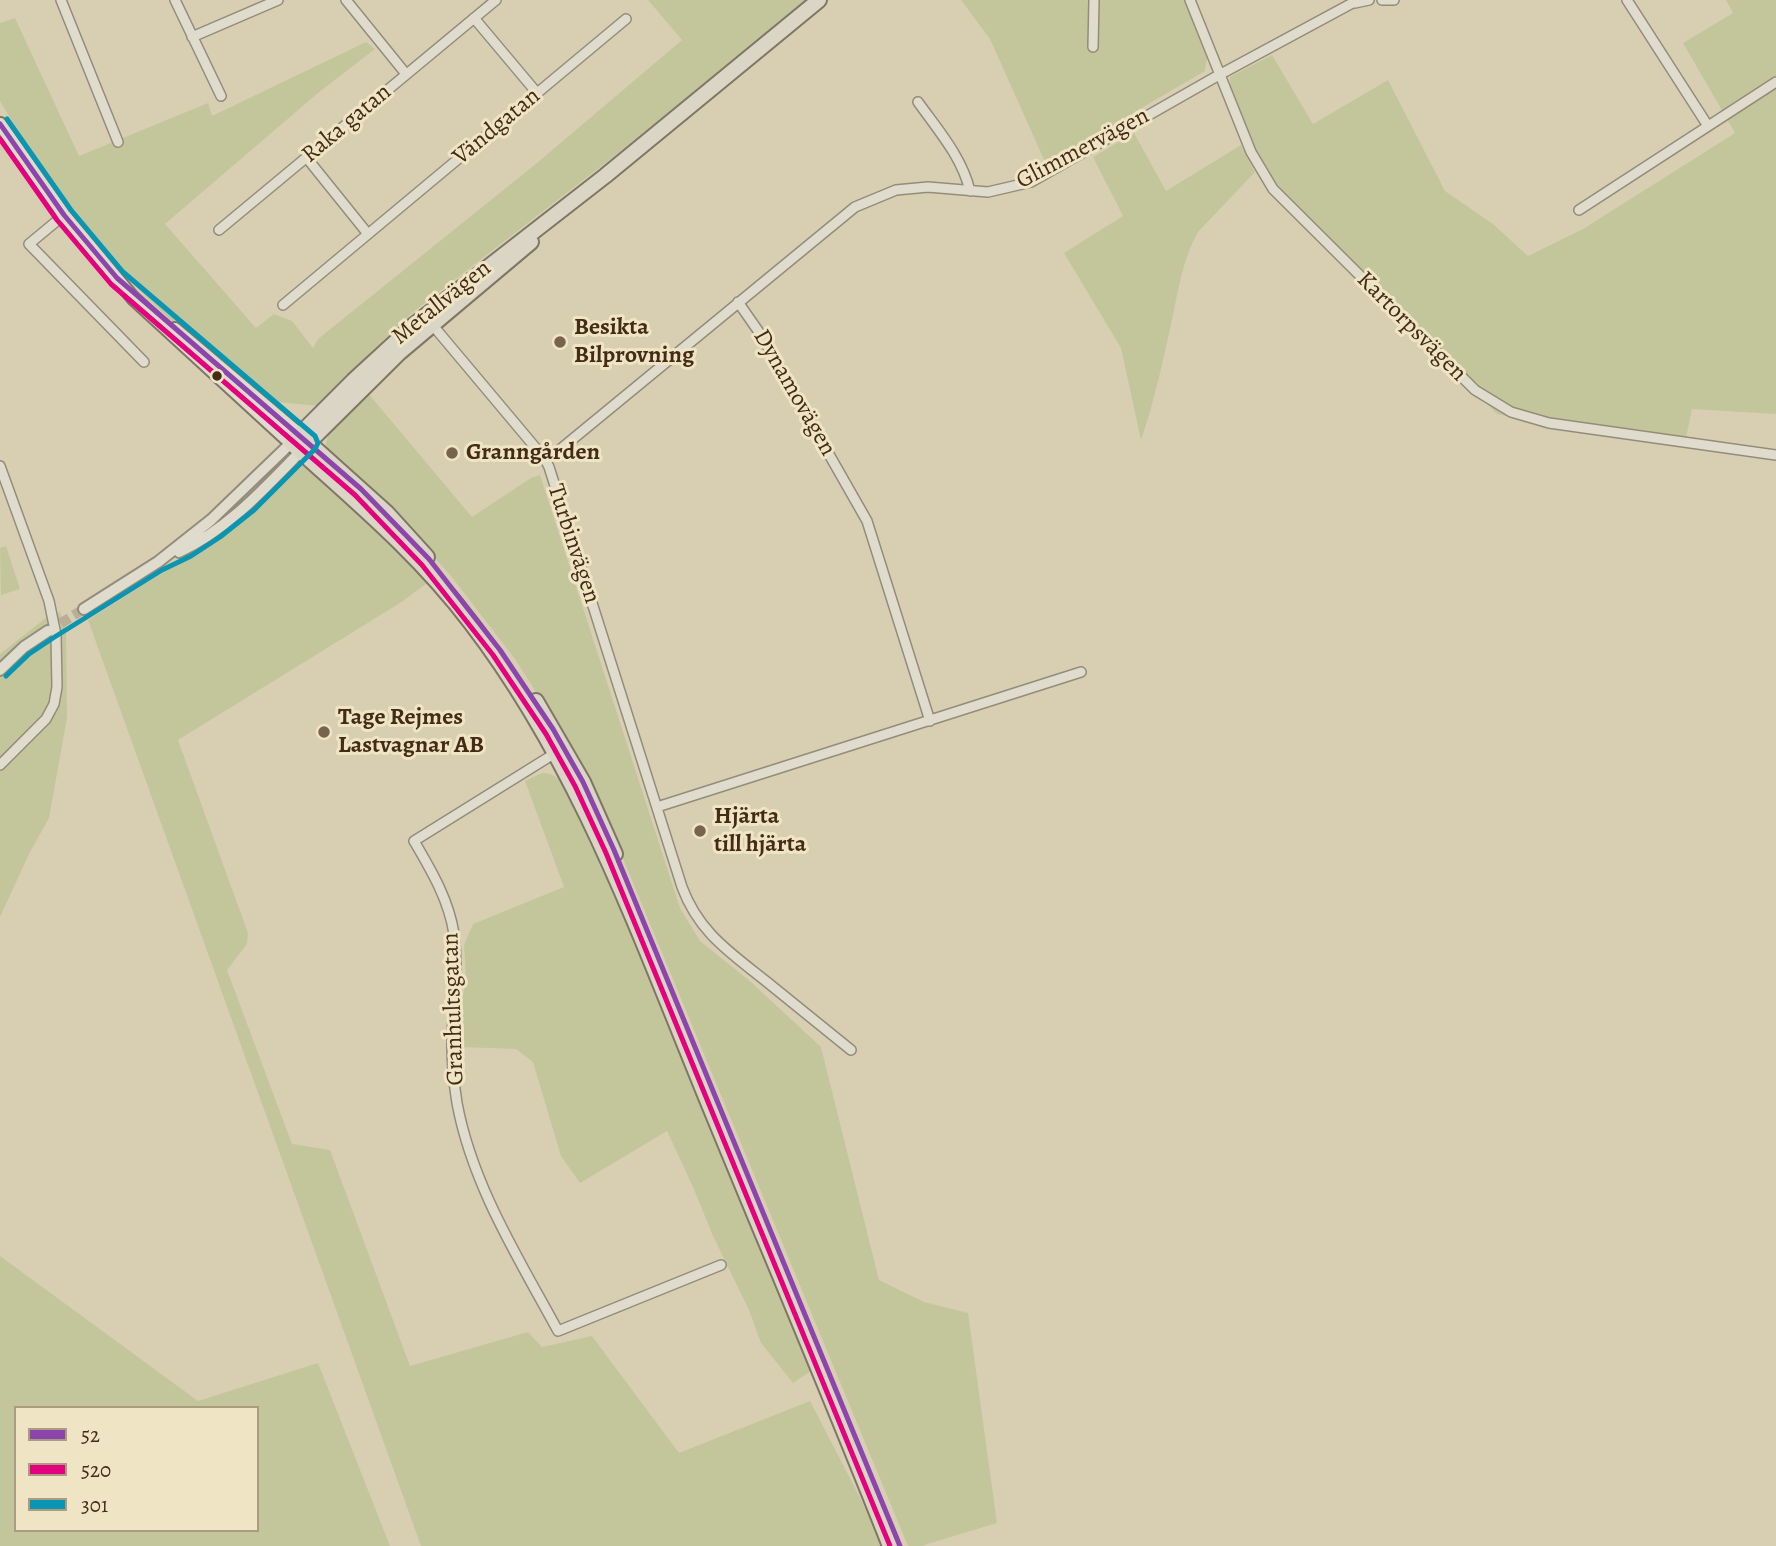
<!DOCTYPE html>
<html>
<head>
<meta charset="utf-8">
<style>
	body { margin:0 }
	#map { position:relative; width:1776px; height:1546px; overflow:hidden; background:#d8cfb3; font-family:Alegreya,serif }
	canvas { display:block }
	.legend { position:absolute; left:14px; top:1406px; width:245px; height:126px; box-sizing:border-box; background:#efe5c4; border:2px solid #ab9b7f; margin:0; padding:9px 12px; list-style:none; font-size:21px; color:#442b18 }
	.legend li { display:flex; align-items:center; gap:14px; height:35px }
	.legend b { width:35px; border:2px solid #ab9b7f }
</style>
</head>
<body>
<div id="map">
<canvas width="1776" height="1546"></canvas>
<ul class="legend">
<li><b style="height:9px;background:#8e44ad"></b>52</li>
<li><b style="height:9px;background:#e5007d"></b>520</li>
<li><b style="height:9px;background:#0a96b3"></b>301</li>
</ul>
</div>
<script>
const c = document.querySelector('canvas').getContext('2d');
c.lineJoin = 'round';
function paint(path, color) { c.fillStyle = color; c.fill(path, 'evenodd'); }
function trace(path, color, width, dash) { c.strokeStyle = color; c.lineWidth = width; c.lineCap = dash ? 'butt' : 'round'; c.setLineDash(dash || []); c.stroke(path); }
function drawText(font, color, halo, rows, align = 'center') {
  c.font = font + ' Alegreya,serif'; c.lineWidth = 6; c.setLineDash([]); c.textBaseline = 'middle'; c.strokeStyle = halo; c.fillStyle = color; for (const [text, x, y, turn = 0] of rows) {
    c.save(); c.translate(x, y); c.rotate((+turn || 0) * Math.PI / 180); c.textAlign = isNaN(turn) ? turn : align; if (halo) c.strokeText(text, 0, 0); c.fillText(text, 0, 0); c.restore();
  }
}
const green = new Path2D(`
	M648,0H807L626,147L413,312L370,353L319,406L277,402L170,320L114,264L24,141L0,101V23L15,18L79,156L208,103L212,116L366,42L375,49L318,93L165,224L256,328L274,314L292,321L313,348L318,339L537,163L682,40Z
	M961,0H1185L1207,58L1205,71L1046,164L990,39Z
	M1726,0H1776V414L1692,409L1684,447L1588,433L1497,414L1260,174L1231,107L1230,77L1272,55L1313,124L1388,80L1445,191L1493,224L1528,256L1583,229L1735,133L1683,43L1733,13Z
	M1134,133L1166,191L1241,145L1255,172L1198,232C1183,258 1178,291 1172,320C1163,360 1155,400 1141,440L1121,348L1064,253L1123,216L1093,157Z
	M367,392L472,517L531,478L540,475L680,908L700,941L751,982L821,1047L879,1280L924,1302L968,1313L997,1523L921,1546H908L619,849L548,711L515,659L451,576L418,539L329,454L325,447L329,432Z
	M299,465C318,466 410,562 430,581L400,603L178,740L248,933L247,944L227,970L292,1144L330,1150L410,1366L528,1332L542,1347L592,1336L679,1453L810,1401L885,1546H421L88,620L220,536L245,515L283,475L292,467Z
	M6,546L20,589L1,595L0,548Z
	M60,612L66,633L67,718L49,818L29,854L0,917V654L47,617Z
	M542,773C555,773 560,780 568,791L630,923L811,1371L793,1383L761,1343L749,1310L713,1236L693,1187L667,1131L580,1183L561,1156L533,1062L516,1049L461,1047L462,1003L466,976L464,945L473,924L564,887L525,781Z
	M0,1256L198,1401L318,1363L390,1546H0ZM16,1408H257V1530H16Z`);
const tertiaryTunnel = new Path2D(`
	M48,631L84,609`);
const minor = new Path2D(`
	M61,0L118,142
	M175,0L221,96
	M346,0L406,74
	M1190,0L1251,152L1273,189L1475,390L1511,412L1549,423L1776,455
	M1382,0H1394
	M1627,0L1708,126
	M1355,3L1369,0
	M474,18L537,93
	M192,37L278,0
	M1093,47L1094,0
	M918,102C938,130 962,157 970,191
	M306,157L368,234
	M1579,210L1776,82
	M64,215L29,244L144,362
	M219,230L496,0
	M738,302L761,335L867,521L930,721
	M283,305L626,19
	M430,322L545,459L549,467L682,887C699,933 731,953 767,982C795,1005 823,1027 851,1050
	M545,459L557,452L855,207L896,190L928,187L988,192L1031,182L1219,75L1358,0
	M0,466L49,601L56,635L57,687L54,704L46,719L0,765
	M557,752L414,841C431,870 449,900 454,934C459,971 452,1008 452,1045C452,1065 454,1084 457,1103C472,1185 519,1259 558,1331L721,1265
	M657,807L1081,672`);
const tertiary = new Path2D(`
	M179,552C227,530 264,489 300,452
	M84,609L158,562L211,520L291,443
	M0,670L24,647L48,631`);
const secondary = new Path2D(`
	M0,124L64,215L133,298L291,443
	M175,329L299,434`);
const primary = new Path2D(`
	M819,0L605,176L415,324L353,381L291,443C354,500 419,554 471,623C577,761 636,926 701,1085C764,1239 829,1391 890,1546
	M299,434L387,513L427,557
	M302,449L399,353L531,242
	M536,701L583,782L615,854`);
const bus1 = new Path2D(`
	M0,124L64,215L117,278L361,489L429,559L500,650L553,729L583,782L614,850L900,1546`);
const bus2 = new Path2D(`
	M0,139L57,220L111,284L355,495L422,565L493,655L546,734L575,786L606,853L890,1546`);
const bus3 = new Path2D(`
	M6,676L29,654L53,638L162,570L191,556L220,537L254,510L315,449L318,443L315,436L123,272L71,210L7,119`);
const markers = [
	[560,342,7,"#78644e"],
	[217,376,6,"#442b18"],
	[452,453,7,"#78644e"],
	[324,732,7,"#78644e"],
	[700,831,7,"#78644e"]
];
const streetNames = [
	["Raka gatan",347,124,-40],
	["Vändgatan",497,127,-40],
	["Glimmervägen",1083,149,-28],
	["Metallvägen",442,303,-39],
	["Kartorpsvägen",1411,327,45],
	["Dynamovägen",794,393,60],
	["Turbinvägen",573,544,72],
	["Granhultsgatan",454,1009,-92]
];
const poiNames = [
	["Besikta",574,328],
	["Bilprovning",574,356],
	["Granngården",466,453],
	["Tage Rejmes",338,718],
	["Lastvagnar AB",338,746],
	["Hjärta",714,817],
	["till hjärta",714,845]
];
paint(green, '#c3c69b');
trace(tertiaryTunnel, '#baae94', 10, [10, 5]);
trace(minor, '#948c7a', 12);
trace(tertiary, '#948c7a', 14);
trace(secondary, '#7f7665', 16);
trace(primary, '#7f7665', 18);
trace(minor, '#e0dccd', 9);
trace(tertiary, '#e0dccd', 10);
trace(secondary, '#e0dccd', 12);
trace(primary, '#dbd5c5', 14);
trace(bus1, '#8e44ad', 5);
trace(bus2, '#e5007d', 5);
trace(bus3, '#0a96b3', 5);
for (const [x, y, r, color] of markers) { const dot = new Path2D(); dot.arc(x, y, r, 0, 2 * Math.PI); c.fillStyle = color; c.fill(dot); trace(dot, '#efe5c4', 2.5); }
drawText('24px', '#442b18', '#efe5c4', streetNames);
drawText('bold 24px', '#442b18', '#efe5c4', poiNames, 'left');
</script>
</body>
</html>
